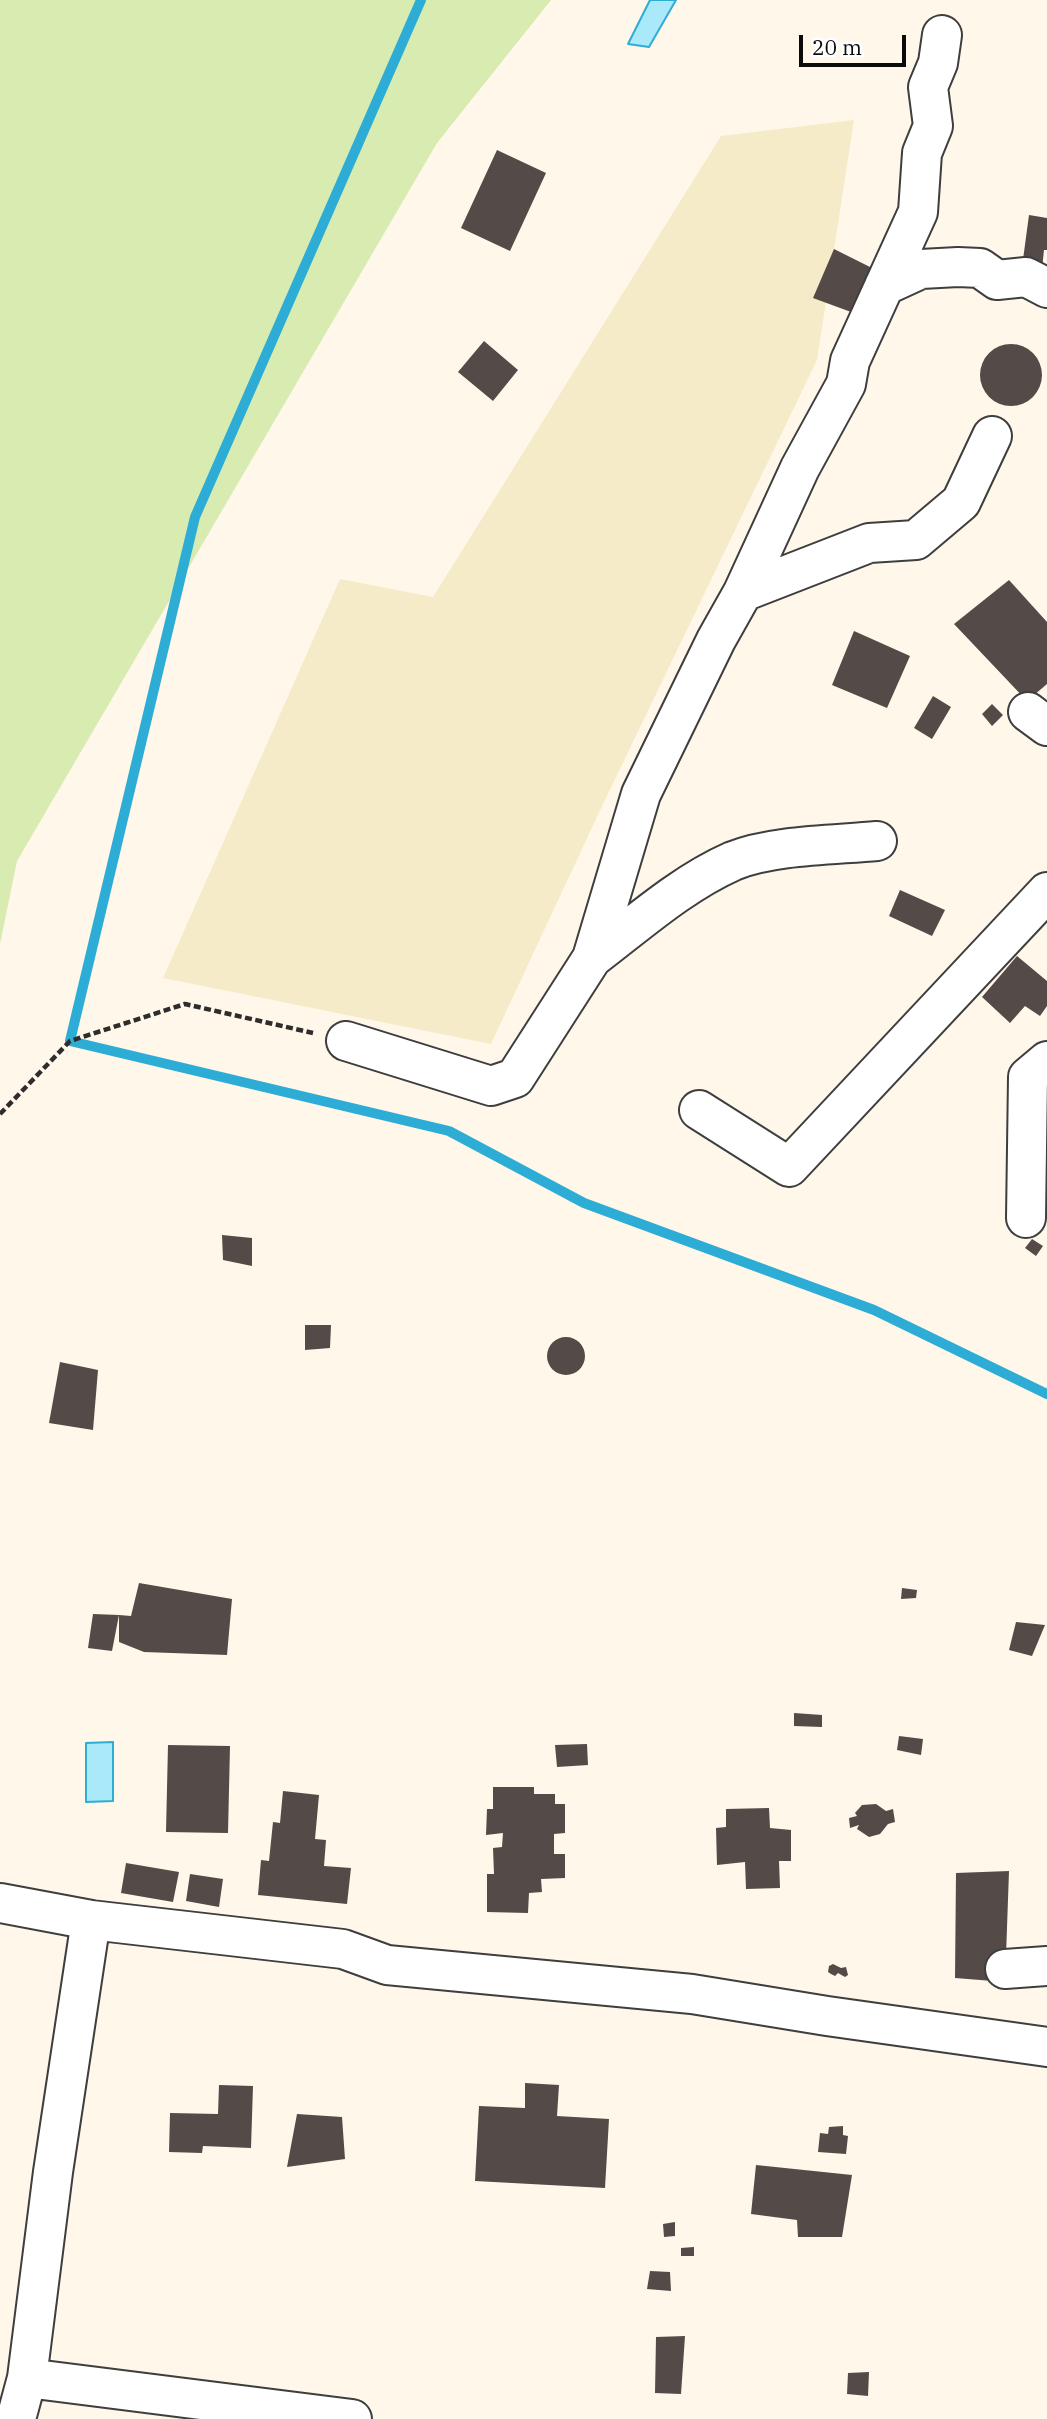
<!DOCTYPE html>
<html>
<head>
<meta charset="utf-8">
<style>
	body { margin:0 }
	#map { position:relative; width:1047px; height:2419px; overflow:hidden; background:#fff7e9; font-family:"IBM Plex Serif",serif }
	canvas { display:block }
	.scale { position:absolute; left:799px; top:35px; width:107px; height:32px; box-sizing:border-box; border:4px solid #0b0b0b; border-top:0; padding-left:9px; font-size:21px; line-height:24px; white-space:nowrap; color:#0b0b0b; -webkit-text-stroke:5px #fff; paint-order:stroke }
</style>
</head>
<body>
<div id="map">
<canvas width="1047" height="2419"></canvas>
<div class="scale">20 m</div>
</div>
<script>
const c = document.querySelector('canvas').getContext('2d');
c.lineJoin = 'round';
function paint(path, color) { c.fillStyle = color; c.fill(path, 'evenodd'); }
function trace(path, color, width, dash) { c.strokeStyle = color; c.lineWidth = width; c.lineCap = dash ? 'butt' : 'round'; c.setLineDash(dash || []); c.stroke(path); }
const farmland = new Path2D(`
	M854,120L817,360L604,802L491,1044L163,978L340,579L433,597L721,136Z`);
const green = new Path2D(`
	M0,0H551L437,143L17,861L0,944Z`);
const water = new Path2D(`
	M650,0H676L649,47L628,44Z
	M113,1742V1801L86,1802V1743Z`);
const stream = new Path2D(`
	M421,0L195,517L70,1041L449,1131L584,1203L874,1310L1047,1394`);
const building = new Path2D(`
	M497,150L546,173L510,251L461,228Z
	M1029,215L1047,218V250H1044L1042,269L1022,267Z
	M834,249L872,268L851,312L813,298Z
	M484,341L518,370L493,401L458,372Z
	M980 375a31 31 0 1 1 62 0a31 31 0 1 1-62 0Z
	M1009,580L1047,622V684L1027,701L954,624Z
	M854,631L910,656L887,708L832,685Z
	M933,696L951,707L932,739L914,728Z
	M992,704L1003,715L992,726L982,714Z
	M900,890L945,910L932,936L889,916Z
	M1017,956L1047,981V1006L1040,1016L1025,1006L1010,1023L982,997Z
	M222,1235L252,1238V1266L223,1260Z
	M1032,1239L1043,1246L1036,1256L1025,1248Z
	M305,1325H331L330,1348L305,1350Z
	M547 1356a19 19 0 1 1 38 0a19 19 0 1 1-38 0Z
	M60,1362L98,1370L93,1430L49,1423Z
	M139,1583L232,1599L227,1655L144,1652L119,1642V1615L131,1616Z
	M902,1588L917,1590L916,1598L901,1599Z
	M93,1614L119,1615L112,1651L88,1648Z
	M1016,1622L1045,1625L1032,1656L1009,1650Z
	M794,1713L822,1715V1727L794,1726Z
	M899,1736L923,1739L921,1755L897,1750Z
	M587,1744L588,1765L557,1767L555,1745Z
	M168,1745L230,1746L228,1833L166,1832Z
	M493,1787H534V1794H555V1804H565V1833L554,1834V1854H565V1878L541,1879L542,1892L529,1893L528,1913L487,1912V1874H494L493,1848L502,1847L503,1833L486,1835L487,1809H493Z
	M283,1791L319,1795L315,1839L326,1840L324,1866L351,1868L347,1904L258,1895L261,1860L269,1861L273,1822L280,1823Z
	M876,1804L886,1811L893,1809L895,1822L888,1824L880,1834L869,1837L857,1829L859,1825L850,1828L849,1818L857,1816L855,1813L862,1805Z
	M769,1808L770,1828L791,1830V1861H779L780,1888L746,1889L745,1862L717,1865L716,1828L726,1827V1809Z
	M126,1863L179,1872L173,1902L121,1893Z
	M1009,1871L1006,1956L993,1981L955,1978L956,1873Z
	M190,1874L223,1879L219,1907L186,1901Z
	M833,1964L841,1968L846,1967L848,1975L845,1977L838,1973L835,1976L831,1974L828,1972L829,1966Z
	M525,2083L559,2085L557,2116L609,2119L605,2188L475,2181L479,2106L525,2108Z
	M219,2085L253,2086L251,2148L203,2146L202,2153L169,2152L170,2113L218,2114Z
	M297,2114L342,2117L345,2159L287,2167Z
	M843,2126V2135L848,2136L846,2154L818,2152L820,2133L828,2134L829,2127Z
	M756,2165L852,2175L842,2237H798L797,2220L751,2214Z
	M675,2222V2236L664,2237L663,2224Z
	M694,2247V2256H681V2248Z
	M650,2271L670,2272L671,2291L647,2289Z
	M685,2336L681,2394L655,2393L656,2337Z
	M869,2372L868,2396L847,2394L848,2373Z`);
const path = new Path2D(`
	M0,1114L70,1041L185,1004L313,1033`);
const minor = new Path2D(`
	M884,286L921,269L958,267L980,268L997,280L1026,277L1047,288
	M743,592L800,468L846,384L850,361L918,212L922,153L933,126L928,87L938,63L942,35
	M1028,712L1047,726
	M592,958C637,924 681,884 733,861C772,845 834,845 877,841
	M346,1041L491,1086L515,1078L592,958L641,794L716,640L743,592L869,543L916,540L961,502L992,436
	M699,1110L789,1167L1047,892
	M1026,1218L1028,1077L1047,1061
	M0,1903L91,1920
	M1005,1969L1047,1966
	M27,2378L352,2419
	M16,2419L27,2378L53,2172L91,1920L343,1949L387,1965L692,1994L827,2016L1047,2047`);
paint(farmland, '#f6ebc8');
paint(green, '#d8ebb1');
paint(water, '#aae9fa');
trace(water, '#2dadd5', 2);
trace(stream, '#2dadd5', 10);
paint(building, '#544a47');
trace(minor, '#3e3e3e', 42);
trace(path, '#2d2d2d', 4.5, [7, 3.5]);
trace(minor, '#fff', 38);
</script>
</body>
</html>
